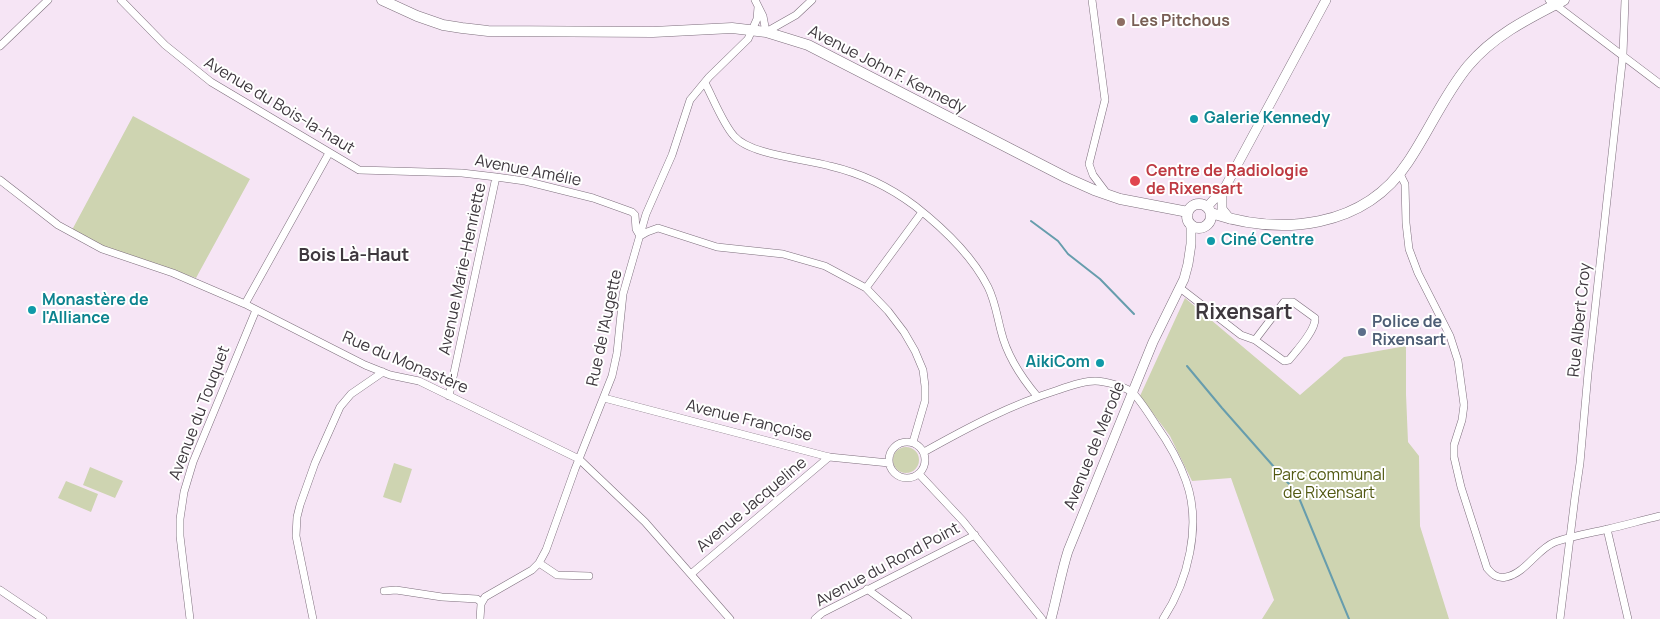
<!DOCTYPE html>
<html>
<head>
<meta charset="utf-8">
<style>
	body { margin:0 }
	canvas { display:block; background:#f6e5f5 }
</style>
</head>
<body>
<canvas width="1660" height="619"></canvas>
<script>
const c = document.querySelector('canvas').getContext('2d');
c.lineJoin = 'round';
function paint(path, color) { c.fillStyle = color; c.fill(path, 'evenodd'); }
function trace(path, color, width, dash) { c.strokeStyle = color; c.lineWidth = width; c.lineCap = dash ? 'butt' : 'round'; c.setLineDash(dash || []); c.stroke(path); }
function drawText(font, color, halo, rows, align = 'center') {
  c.font = font + ' Manrope,sans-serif'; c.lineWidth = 4; c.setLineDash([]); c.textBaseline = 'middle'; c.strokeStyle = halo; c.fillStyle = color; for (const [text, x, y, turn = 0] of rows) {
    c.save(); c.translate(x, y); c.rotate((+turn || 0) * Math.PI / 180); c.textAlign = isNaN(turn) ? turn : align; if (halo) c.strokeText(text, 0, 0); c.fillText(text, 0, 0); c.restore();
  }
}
const green = new Path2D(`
	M133,116L250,179L196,278L100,245L72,230Z
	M1185,298L1300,395L1344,357L1406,346V394L1408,442L1419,456L1420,526L1449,619H1262L1274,600L1231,478L1192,481L1170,436L1140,396Z
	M893 460a13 13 0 1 1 26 0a13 13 0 1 1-26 0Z
	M394,463L412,469L401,503L383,497Z
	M90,467L123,481L115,498L83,485Z
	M66,481L98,494L91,512L58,498Z`);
const stream = new Path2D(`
	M1031,221L1058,241L1068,254L1100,279L1134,314
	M1187,366L1222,408L1297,493L1349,619`);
const minor = new Path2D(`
	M121,0L165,45L211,82L359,170L462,173L496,177L525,181L593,198L632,212L635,215L636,229L640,236
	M755,0L763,16L766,32L796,15L812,0
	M1092,0L1105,100L1089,164L1093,175L1108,195
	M1549,0L1660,84
	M0,46L48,0
	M705,83C713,98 723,124 734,136C750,155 806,159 830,166C860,173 891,188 915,206C943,228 972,255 988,287C995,301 997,316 1001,331C1007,356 1021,377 1037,396
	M1400,174L1405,184L1406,223L1409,249L1418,273L1450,336L1458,361L1464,405L1462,420L1454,445V457L1461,487L1487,568C1492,574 1497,579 1506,577C1526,573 1537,549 1555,542C1572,536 1590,533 1608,529C1625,525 1643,520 1660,516
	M0,180L58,225L102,249L173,273L245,304L365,365L390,375L419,381L579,459L645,522L730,619
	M640,236L647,232L658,228L717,247L783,254L825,266L866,288L888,311L904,332L915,351L923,370L925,386V401L913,442
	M866,288L922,212
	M1180,288L1241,335L1255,340L1284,361L1289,360C1297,350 1316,330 1315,318L1293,302H1284L1255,340
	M245,304L329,153
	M449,396L496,177
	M604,398L829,457L889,463
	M889 460a18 18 0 1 1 36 0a18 18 0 1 1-36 0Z
	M924,452C967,428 1010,405 1058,390C1069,386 1083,381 1095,381C1104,381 1128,387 1134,394C1142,403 1149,414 1156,425C1168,442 1179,461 1186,481C1202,525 1188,581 1163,619
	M919,474L963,521L1042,619
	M1607,529L1628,619
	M539,563L557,575L589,576
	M691,574L829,457
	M867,589L908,619
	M0,590L43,619
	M384,591L396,590L442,597L477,599L481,602
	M190,619L180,536V519L184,492L193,462L256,310
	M313,619L296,536L297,517L300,505L315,463L340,407L351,394L383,372
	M480,619L481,604L485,597L532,570L539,563L546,550L575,469L612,376L617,353L623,294L646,214L672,155L690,100L709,77L748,39L757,19L758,7
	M815,619L822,613L975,535
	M1560,619L1575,497L1580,463L1588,373L1623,54L1625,0`);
const tertiary = new Path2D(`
	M1222,193V209L1230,219
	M1207,207L1217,196L1222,193L1326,0
	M1051,619C1057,597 1061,573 1068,551L1153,342L1184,279L1188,264L1191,244V225`);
const secondary = new Path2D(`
	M382,0L417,16L443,25L462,28L488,31L653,32L732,28L766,32L808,45L1067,178L1094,190L1120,199L1188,212
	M1187 216a12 12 0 1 1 24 0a12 12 0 1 1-24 0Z
	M1211,213C1281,236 1364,229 1408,162C1429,131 1444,95 1468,66C1494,35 1529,18 1564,0`);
const markers = [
	[1121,22,5,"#8d6e63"],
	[1194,119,5,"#0f9aa8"],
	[1135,181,6,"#e0444e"],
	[1211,241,5,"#0f9aa8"],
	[32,310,5,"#0f9aa8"],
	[1362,332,5,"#5c6f8a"],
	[1100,363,5,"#0f9aa8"]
];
const educationNames = [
	["Les Pitchous",1131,22]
];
const streetNames = [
	["Avenue John F. Kennedy",887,70,27],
	["Avenue du Bois-la-haut",279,106,31],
	["Avenue Amélie",528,171,11],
	["Avenue Marie-Henriette",463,269,-78],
	["Rue Albert Croy",1580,320,-84],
	["Rue de l'Augette",605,328,-78],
	["Rue du Monastère",405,363,23],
	["Avenue du Touquet",200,413,-69],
	["Avenue Françoise",749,421,14],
	["Avenue de Merode",1095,446,-68],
	["Avenue Jacqueline",752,505,-40],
	["Avenue du Rond Point",888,565,-28]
];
const cultureNames = [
	["Galerie Kennedy",1204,119],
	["Ciné Centre",1221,241],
	["Monastère de",42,301],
	["l'Alliance",42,319],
	["AikiCom",1090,363,"right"]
];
const healthNames = [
	["Centre de Radiologie",1146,172],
	["de Rixensart",1146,190]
];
const serviceNames = [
	["Police de",1372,323],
	["Rixensart",1372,341]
];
const parkNames = [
	["Parc communal",1329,476],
	["de Rixensart",1329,494]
];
const neighbourhoodNames = [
	["Bois Là-Haut",354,256]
];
const districtNames = [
	["Rixensart",1244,313]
];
paint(green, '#ced4b1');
trace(stream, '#679dad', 2);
trace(minor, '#7d6e7c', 8);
trace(tertiary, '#7d6e7c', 10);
trace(secondary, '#7d6e7c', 11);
trace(minor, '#fff', 7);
trace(tertiary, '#fff', 9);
trace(secondary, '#fff', 10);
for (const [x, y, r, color] of markers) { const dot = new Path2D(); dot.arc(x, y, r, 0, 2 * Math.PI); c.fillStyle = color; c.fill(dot); trace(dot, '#fff', 2); }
drawText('bold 16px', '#785e54', '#fff', educationNames, 'left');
drawText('16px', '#3e383e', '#fff', streetNames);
drawText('bold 16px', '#0d838f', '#fff', cultureNames, 'left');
drawText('bold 16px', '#be3a42', '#fff', healthNames, 'left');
drawText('bold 16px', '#4e5e75', '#fff', serviceNames, 'left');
drawText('16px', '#525912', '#fff', parkNames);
drawText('bold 18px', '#3e383e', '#fff', neighbourhoodNames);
drawText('bold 21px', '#3e383e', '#fff', districtNames);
</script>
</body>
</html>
